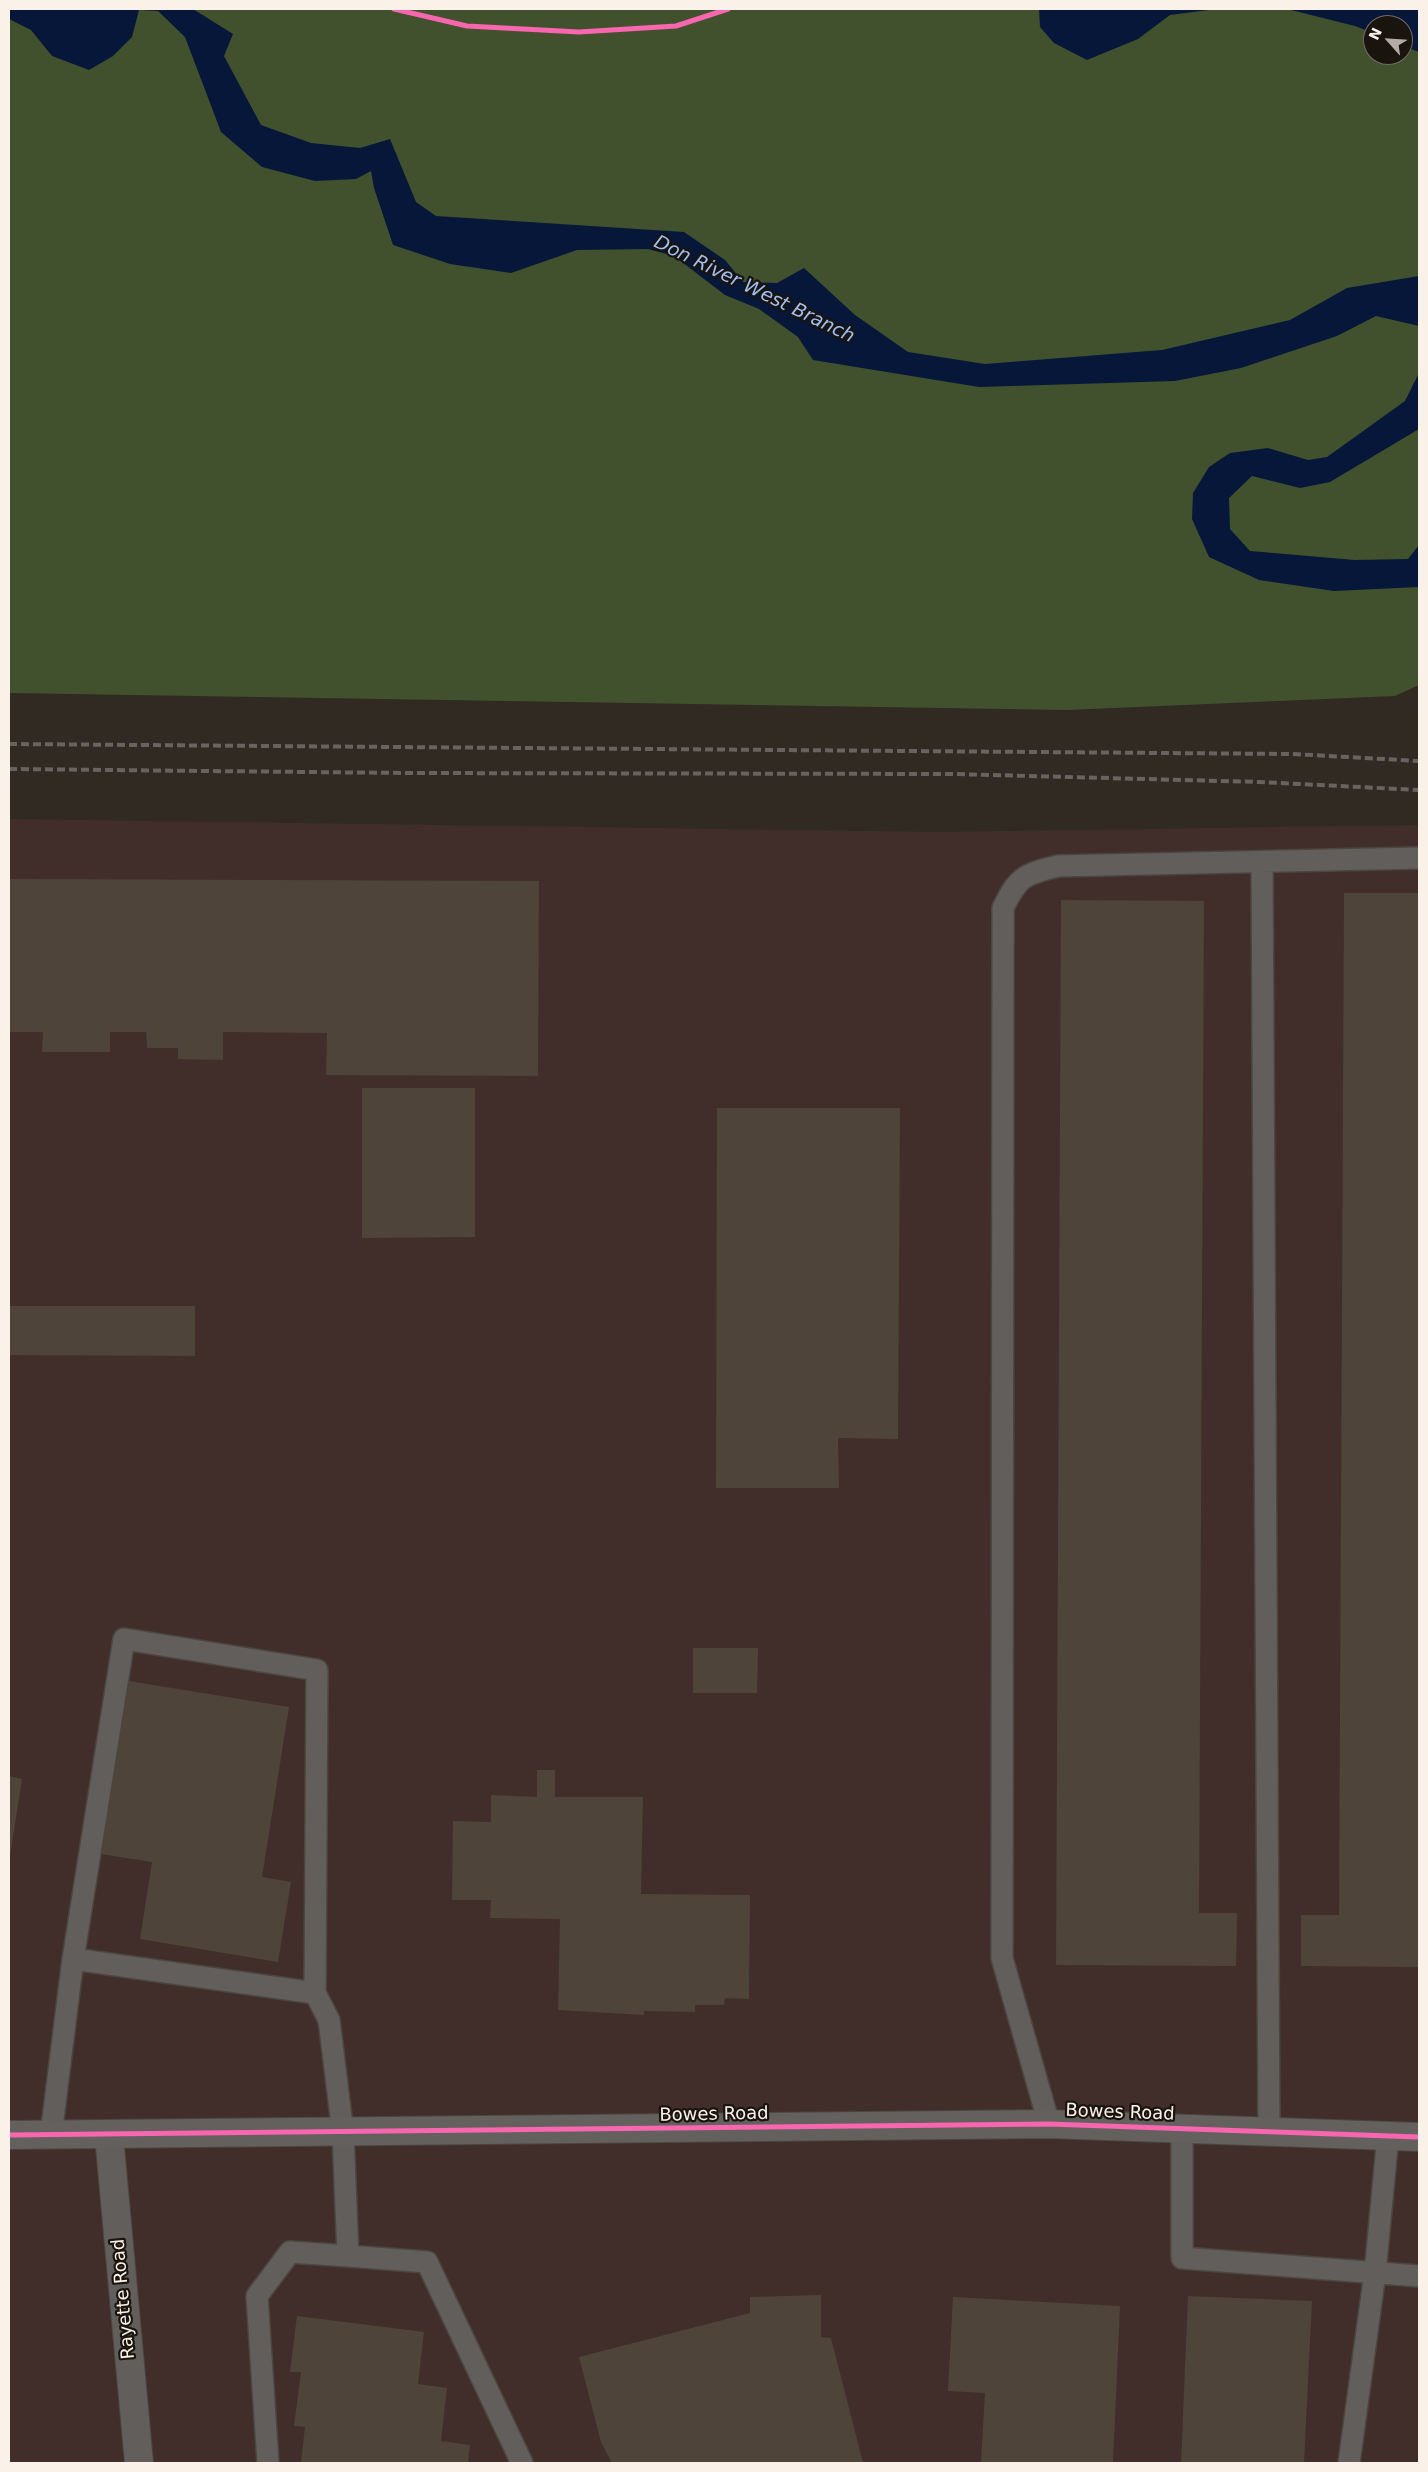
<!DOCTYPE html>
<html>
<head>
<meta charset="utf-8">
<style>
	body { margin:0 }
	#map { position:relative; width:1428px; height:2472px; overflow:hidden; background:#312a23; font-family:"DejaVu Sans",sans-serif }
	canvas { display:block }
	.frame { position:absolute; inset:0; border:10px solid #faf1e9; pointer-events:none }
	.north { position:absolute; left:1363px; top:15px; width:50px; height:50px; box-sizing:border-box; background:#1a140e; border:1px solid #746c66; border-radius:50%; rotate:296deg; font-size:14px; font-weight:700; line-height:20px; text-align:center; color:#faf1e9 }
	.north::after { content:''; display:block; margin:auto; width:18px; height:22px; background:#b4aba4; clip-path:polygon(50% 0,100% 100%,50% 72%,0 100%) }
</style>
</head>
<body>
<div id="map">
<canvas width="1428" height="2472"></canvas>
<div class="frame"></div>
<div class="north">N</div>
</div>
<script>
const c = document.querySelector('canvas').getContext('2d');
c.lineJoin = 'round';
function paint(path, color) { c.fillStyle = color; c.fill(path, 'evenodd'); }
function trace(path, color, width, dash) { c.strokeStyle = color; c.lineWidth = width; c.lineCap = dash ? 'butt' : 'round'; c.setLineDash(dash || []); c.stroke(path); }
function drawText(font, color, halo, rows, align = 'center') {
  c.font = font + ' "DejaVu Sans",sans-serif'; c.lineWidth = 4.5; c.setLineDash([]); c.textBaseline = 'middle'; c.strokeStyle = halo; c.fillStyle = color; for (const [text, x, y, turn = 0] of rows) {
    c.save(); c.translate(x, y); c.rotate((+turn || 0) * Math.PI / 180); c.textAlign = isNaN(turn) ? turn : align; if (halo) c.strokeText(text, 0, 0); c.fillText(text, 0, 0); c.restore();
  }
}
const industrial = new Path2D(`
	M9,819L938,832L1419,825V2463H9Z`);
const green = new Path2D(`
	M9,9H1419V685L1395,696L1067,710L9,693ZM1373,25H1403V55H1373Z`);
const water = new Path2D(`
	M9,9H193L233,34L224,56L261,125L311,143L360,148L390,139L416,202L436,216L684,232L725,260L743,282L777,283L804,268L855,315L908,352L985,364L1162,350L1290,320L1347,288L1419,276V326L1376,316L1337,336L1241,368L1175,381L979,387L813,360L798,337L759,309L725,295L674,256L648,249L577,250L511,273L450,264L393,245L374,188L371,171L356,179L315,181L262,167L221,132L185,37L158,11L139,10L132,37L113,56L89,70L52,56L31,30L9,19Z
	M1039,9H1217L1170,15L1138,39L1087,60L1054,43L1040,27Z
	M1287,9H1419V52L1403,46V25H1373V33L1355,26Z
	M1419,373V429L1330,482L1300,488L1252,476L1229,498L1230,529L1250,551L1355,560L1408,559L1419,545V587L1334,591L1259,580L1209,557L1192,519L1193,493L1209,467L1230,453L1268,448L1308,460L1327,457L1405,401Z`);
const building = new Path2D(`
	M9,879L539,881L538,1076L326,1075L327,1033L223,1032V1060L178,1059V1048H147L146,1032H110V1052H42L43,1032H9Z
	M1344,893H1419V1967L1301,1966V1915H1339Z
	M1061,900L1204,901L1199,1913H1237L1236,1966L1056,1965Z
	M362,1088H475V1237L362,1238Z
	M717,1108H900L898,1439L838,1438L839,1488H716Z
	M9,1306H195V1356L9,1355Z
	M693,1648H758L757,1693H693Z
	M129,1681L289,1707L262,1877L291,1882L278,1962L140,1939L152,1862L101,1854Z
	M537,1770H555V1797H643L641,1894L750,1895L749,1999L725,1998L724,2005H695V2012L644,2011V2015L558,2010L560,1919L490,1918L491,1900H452L453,1821L491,1822V1795L537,1797Z
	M9,1776L22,1779L10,1856H9Z
	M821,2295V2337L831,2338L863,2463H612L601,2442L579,2357L750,2313V2297Z
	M1188,2296L1312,2301L1304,2463H1181Z
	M953,2297L1120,2306L1113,2463H981L985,2393L948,2391Z
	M297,2316L424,2332L418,2384L447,2388L441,2441L470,2445L468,2463H301L305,2427L294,2426L301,2372H290Z`);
const lane = new Path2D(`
	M1262,862L1269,2132
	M73,1959L315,1993L329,2020L343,2133L348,2256L427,2262L522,2463
	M1049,2124L1002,1958L1003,908C1018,877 1024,874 1058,866L1419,858
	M1182,2129V2258L1419,2276
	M51,2135L73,1959L124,1639L317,1670L315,1993
	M268,2463L257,2296L290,2252L348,2256
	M1349,2463L1375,2273L1388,2136`);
const street = new Path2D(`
	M109,2136L139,2463`);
const secondary = new Path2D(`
	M9,2135L1049,2124L1419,2137`);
const rail = new Path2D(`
	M9,744L1293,754L1419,761
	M9,769L407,773L953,774L1260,782L1419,790`);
const cycleway = new Path2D(`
	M394,9L467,26L579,32L676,26L728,9
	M9,2135L1049,2124L1419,2137`);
const streetNames = [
	["Bowes Road",1120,2113,2],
	["Bowes Road",714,2115,-1],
	["Rayette Road",124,2299,-95]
];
const waterNames = [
	["Don River West Branch",754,290,26]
];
paint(industrial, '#412e2a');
paint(green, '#41512d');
paint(water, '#06173a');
paint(building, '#4e4439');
trace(lane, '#4c4640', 24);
trace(street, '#4c4640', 30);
trace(secondary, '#4c4640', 30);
trace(lane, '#625e5b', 21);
trace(street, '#625e5b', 28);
trace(secondary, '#64605e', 28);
trace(rail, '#68635f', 4, [8, 4]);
trace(cycleway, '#f766af', 5);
drawText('18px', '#faf1e9', '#1a140e', streetNames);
drawText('italic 19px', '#9ebff7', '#1a140e', waterNames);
</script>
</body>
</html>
